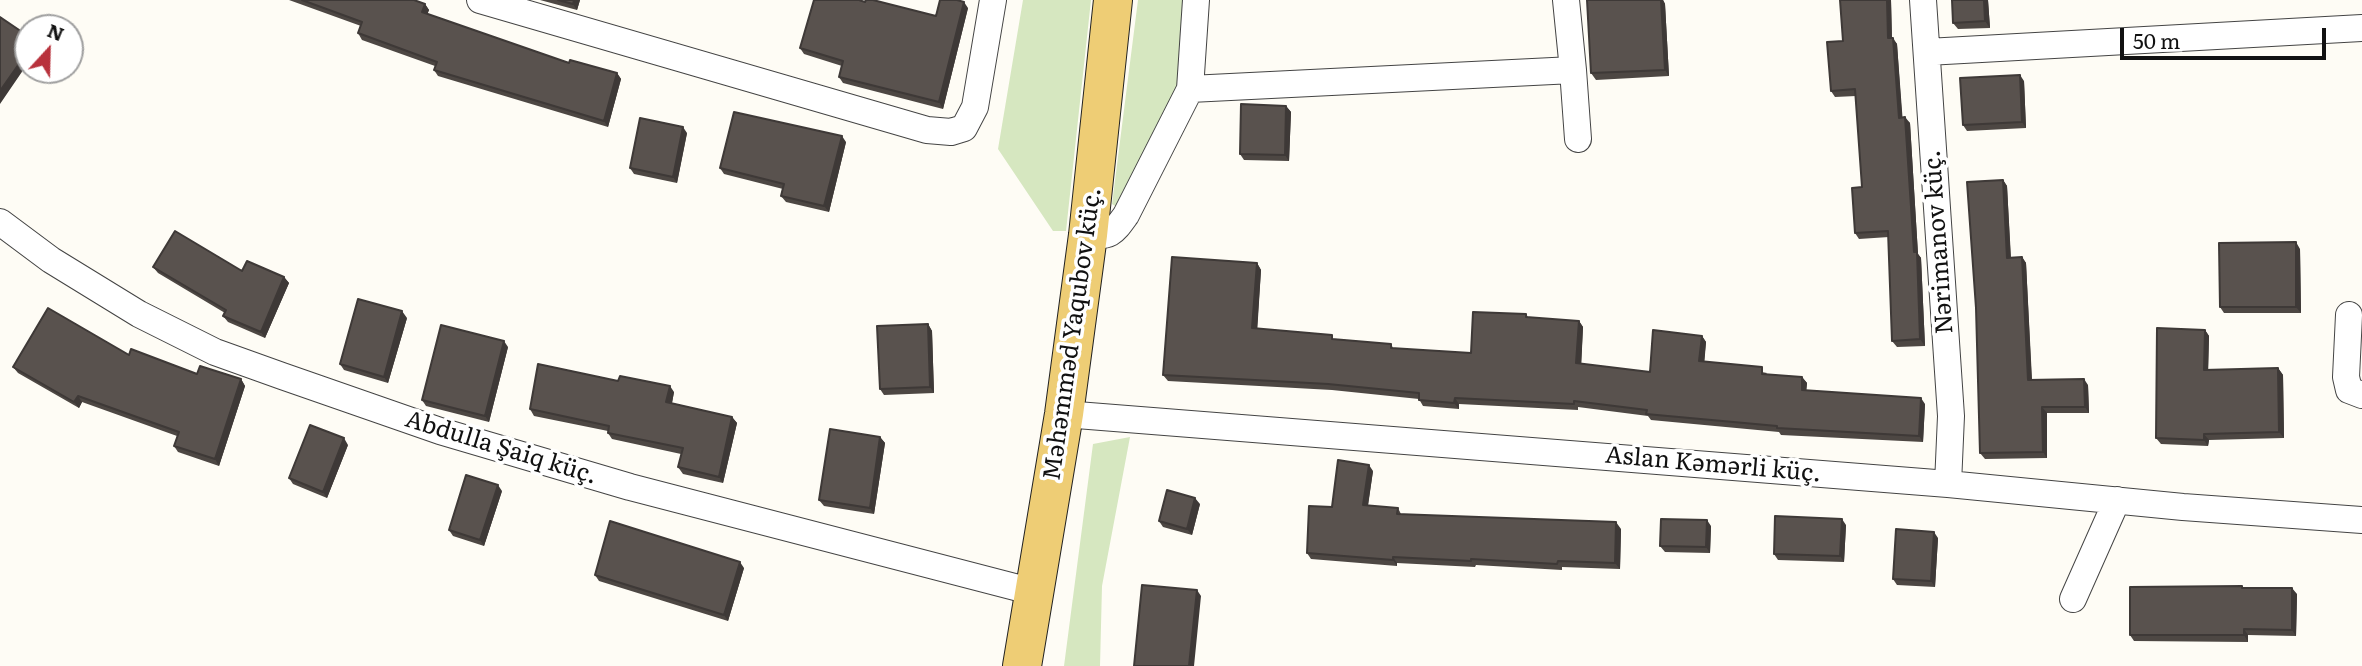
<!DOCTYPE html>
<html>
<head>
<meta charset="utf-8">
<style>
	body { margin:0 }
	#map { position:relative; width:2362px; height:666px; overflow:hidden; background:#fefcf5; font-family:Literata,serif }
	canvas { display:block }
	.north { position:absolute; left:14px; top:14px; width:70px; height:70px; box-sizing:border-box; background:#fff; border:2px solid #a0a0a0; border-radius:50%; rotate:22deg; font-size:19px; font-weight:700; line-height:28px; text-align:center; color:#111 }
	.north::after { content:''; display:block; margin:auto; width:24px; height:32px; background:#b8323c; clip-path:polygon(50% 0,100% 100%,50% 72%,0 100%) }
	.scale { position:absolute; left:2120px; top:28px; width:206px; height:32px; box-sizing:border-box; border:4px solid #111; border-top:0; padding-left:9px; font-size:21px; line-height:24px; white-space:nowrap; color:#111; -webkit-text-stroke:5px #fff; paint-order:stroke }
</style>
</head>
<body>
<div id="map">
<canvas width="2362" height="666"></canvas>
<div class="north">N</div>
<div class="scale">50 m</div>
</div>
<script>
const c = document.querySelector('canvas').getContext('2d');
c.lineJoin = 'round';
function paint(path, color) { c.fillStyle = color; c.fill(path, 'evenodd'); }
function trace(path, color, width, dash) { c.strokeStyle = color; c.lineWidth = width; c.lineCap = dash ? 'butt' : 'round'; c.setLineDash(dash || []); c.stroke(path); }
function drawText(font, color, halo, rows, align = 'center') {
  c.font = font + ' Literata,serif'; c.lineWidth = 7; c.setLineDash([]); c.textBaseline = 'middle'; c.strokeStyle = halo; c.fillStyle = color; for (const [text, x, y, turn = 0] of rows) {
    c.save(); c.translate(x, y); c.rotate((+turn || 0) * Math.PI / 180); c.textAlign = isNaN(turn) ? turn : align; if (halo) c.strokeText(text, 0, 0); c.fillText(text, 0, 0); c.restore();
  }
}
const green = new Path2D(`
	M1023,0H1091L1066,231H1053L998,149Z
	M1138,0H1188L1182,83L1118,208L1112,204Z
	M1130,437L1102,586L1100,666H1064L1093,444Z`);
const street = new Path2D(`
	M480,0L927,130L951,132L964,128L975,107L993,0
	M1923,0L1951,416L1948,484
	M1927,52L2362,28
	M1573,70L1578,139
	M1190,89L1573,70L1566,0
	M0,222L51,260L139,314L215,352L282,376L440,431L630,487L1034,592
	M1088,235C1111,237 1113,233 1126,215L1190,89L1196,0
	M2349,315L2346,377L2349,390L2362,395
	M1064,414L1948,484L2183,507L2362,520
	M2073,599L2117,500`);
const primary = new Path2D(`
	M1022,666L1064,414L1088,235L1113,0`);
const wall = new Path2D(`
	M289,0H414L425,4L429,10L427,14L569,63L617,73L621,79L608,127L438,76L434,70L435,66L362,40L358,33L361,26Z
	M540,0H580L577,10Z
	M1587,0H1663L1665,4L1669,76L1596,80L1591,73Z
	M1891,0L1892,38L1897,44L1902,117L1910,123L1918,254L1921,258L1925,346L1897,347L1892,341L1889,237L1859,239L1855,233L1862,187L1856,96L1835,97L1831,91L1843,41Z
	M1988,0L1990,28L1958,29L1953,23Z
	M968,8L943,109L843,83L839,77L842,66L804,54L800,48Z
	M2024,81L2026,128L1967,131L1963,125Z
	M1286,106L1291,112L1289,161L1244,160L1240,154Z
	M687,133L677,183L634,174L630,168Z
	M846,142L829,212L786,202L781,196L783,189L724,174L720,168Z
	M2003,180L2007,186L2011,258L2022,257L2026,263L2032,379L2088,385L2089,413H2047V458L1985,459L1980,453Z
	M2300,249L2301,313H2224L2220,307Z
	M1257,263L1261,270L1257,328L1335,339L1391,344L1393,348L1471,353L1526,314L1528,317L1579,321L1583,327L1581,364L1650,372L1702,336L1706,342L1704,361L1767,373L1766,374L1802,377L1807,383L1806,390L1925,404L1923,442L1781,435L1779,432L1651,420L1648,416L1578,407V410L1459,404V409L1423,406L1419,399L1332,390L1168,381L1163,375Z
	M153,267L284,277L289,283L265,338L228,322L223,316L225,313L158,273Z
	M407,318L388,383L344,370L340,364Z
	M928,324L932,331L934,393L884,395L880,389Z
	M2205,330L2209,336L2208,370L2278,368L2283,375L2284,438L2209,440L2208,446L2161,444L2156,438Z
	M508,347L489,422L426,406L422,400Z
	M129,355L197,374L241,379L245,386L219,466L178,452L174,446L177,436L82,402L79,408L18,373L13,367Z
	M674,392L672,403L732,417L737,423L723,483L683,474L678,467L681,454L612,439L608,433V431L534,416L530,409Z
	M880,437L885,443L874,514L824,506L819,500Z
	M348,445L327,498L293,484L289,478Z
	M1373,471L1368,506L1398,508L1401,514L1621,529L1620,569L1562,567V570L1476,565L1475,567L1397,563V566L1311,559L1307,553L1332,507Z
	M502,491L484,546L453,536L449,530Z
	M1200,504L1192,535L1163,527L1159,521Z
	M1846,525L1844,562L1778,560L1774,554Z
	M1711,526L1710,553L1665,552L1660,546Z
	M1938,538L1935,587L1897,585L1893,579Z
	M744,568L728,621L599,581L595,575Z
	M2244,588L2297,594L2296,636L2248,635V642L2134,641L2130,635Z`);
const shadedWall = new Path2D(`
	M574,0H580L577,10L573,4Z
	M1661,0H1663L1665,4L1669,76L1665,70Z
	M1887,0H1891L1892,44L1888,38Z
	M1984,0H1988L1990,28L1985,21Z
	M964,2L968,8L943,109L939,102Z
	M425,4L429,10L426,18L422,12Z
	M1893,38L1897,44L1903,124L1899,118Z
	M28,51V63L0,104V91Z
	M617,73L621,79L608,127L604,121Z
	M2020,75L2024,81L2026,128L2022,122Z
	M1286,106L1291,112L1289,161L1285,155Z
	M1905,117L1910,123L1918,254L1921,258L1925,346L1920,339Z
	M683,127L687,133L677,183L673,177Z
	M842,136L846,142L829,212L824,206Z
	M2003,180L2007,186L2011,264L2007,258Z
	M2296,242L2300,249L2301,313L2296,307Z
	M2022,257L2026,263L2032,386L2028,380Z
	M1257,263L1261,270L1257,334L1252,328Z
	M284,277L289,283L265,338L261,332Z
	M402,311L407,318L388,383L384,377Z
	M1579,321L1583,327L1581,370L1576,363Z
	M928,324L932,331L934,393L930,387Z
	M2205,330L2209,336L2208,376L2204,370Z
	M1702,336L1706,342L1704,367L1699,361Z
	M504,341L508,347L489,422L485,416Z
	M2278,368L2283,375L2284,438L2279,432Z
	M1802,377L1807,383L1806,396L1802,390Z
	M241,379L245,386L219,466L215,459Z
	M2084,379L2088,385L2089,413L2085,407Z
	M670,386L674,392L671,408L666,402Z
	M78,396L82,402L79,408L74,402Z
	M1455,398L1459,404V409L1454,403Z
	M1921,398L1925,404L1923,442L1919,436Z
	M2042,407L2047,413V458L2043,452Z
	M732,417L737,423L723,483L719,477Z
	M2204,434L2209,440L2208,446L2204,440Z
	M880,437L885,443L874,514L870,508Z
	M344,438L348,445L327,498L323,492Z
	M1369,465L1373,471L1367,511L1363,505Z
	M498,485L502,491L484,546L480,540Z
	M1195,498L1200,504L1192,535L1187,529Z
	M1842,519L1846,525L1844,562L1840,556Z
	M1707,520L1711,526L1710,553L1706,547Z
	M1616,522L1621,529L1620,569L1615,563Z
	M1934,532L1938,538L1935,587L1931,581Z
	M1393,557L1397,563V566L1393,560Z
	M740,562L744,568L728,621L724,615Z
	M2292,588L2297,594L2296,636L2292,630Z
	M1197,590L1201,596L1194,666H1189Z
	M2244,629L2248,635V642L2244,635Z`);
const building = new Path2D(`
	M302,0H414L425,4L422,12L569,63L570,60L617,73L604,121L434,70L437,62L358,33L362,22Z
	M558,0H574L573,4Z
	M814,0H859L865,2L866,0H873L936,16L940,0H957L964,2L939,102L839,77L843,61L800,48Z
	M1587,0H1661L1665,70L1591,73Z
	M1840,0H1887L1888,38H1893L1899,118L1905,117L1914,252H1917L1920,339L1892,341L1888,231L1855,233L1852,188L1862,187L1855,89L1831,91L1827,42L1843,41Z
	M1952,0H1984L1985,21L1953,23Z
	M0,17L28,36V51L0,91Z
	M2020,75L2022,122L1963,125L1960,78Z
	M1241,104L1286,106L1285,155L1240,154Z
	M734,112L842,136L824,206L781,196L784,184L720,168Z
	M640,118L683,127L673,177L630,168Z
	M2003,180L2007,258L2022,257L2028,380L2084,379L2085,407H2042L2043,452L1980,453L1976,308L1967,182Z
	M175,231L242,271L247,261L284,277L261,332L223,316L226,310L153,267Z
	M2296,242V307H2220L2219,243Z
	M1172,257L1257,263L1252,328L1332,335V339L1391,344V348L1471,353L1473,312L1526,314V317L1579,321L1576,363L1650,372L1653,330L1702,336L1699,361L1762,367V374L1802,377V390L1921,398L1919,436L1777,428V426L1646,414L1647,410L1574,401V404L1455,398L1454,403L1419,400V393L1328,384L1163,375Z
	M358,299L402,311L384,377L340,364Z
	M48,308L129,355L131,349L197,374L200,366L241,379L215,459L174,446L179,432L78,396L74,402L13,367Z
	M928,324L930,387L880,389L877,326Z
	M441,325L504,341L485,416L422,400Z
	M2157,328L2205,330L2204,370L2278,368L2279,432L2204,434V440L2156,438Z
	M538,364L618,381L620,376L670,386L666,402L732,417L719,477L678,467L683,448L608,433L609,426L530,409Z
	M310,425L344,438L323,492L289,478Z
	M830,429L880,437L870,508L819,500Z
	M1338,460L1369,465L1363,505L1398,508L1397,514L1616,522L1615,563L1558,561L1557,564L1471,559V561L1393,557V560L1307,553L1309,506L1332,507Z
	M466,475L498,485L480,540L449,530Z
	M1167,490L1195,498L1187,529L1159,521Z
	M1775,516L1842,519L1840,556L1774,554Z
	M1661,519L1707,520L1706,547L1660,546Z
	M610,521L740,562L724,615L595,575Z
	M1896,529L1934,532L1931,581L1893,579Z
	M1142,585L1197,590L1189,666H1134Z
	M2242,586V588H2292V630L2244,629V635H2130V587Z`);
const streetNames = [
	["Nərimanov küç.",1939,242,-94],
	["Məhəmməd Yaqubov küç.",1073,334,-82],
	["Abdulla Şaiq küç.",501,448,17],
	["Aslan Kəmərli küç.",1713,465,5]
];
paint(green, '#d6e7c0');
trace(street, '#444', 28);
trace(primary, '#222', 40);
trace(street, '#fff', 26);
trace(primary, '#eecd75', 38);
paint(wall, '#4d4743');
paint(shadedWall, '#3e3937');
paint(building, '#59524e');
trace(building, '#3e3937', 2);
drawText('24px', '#111', '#fff', streetNames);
</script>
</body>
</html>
